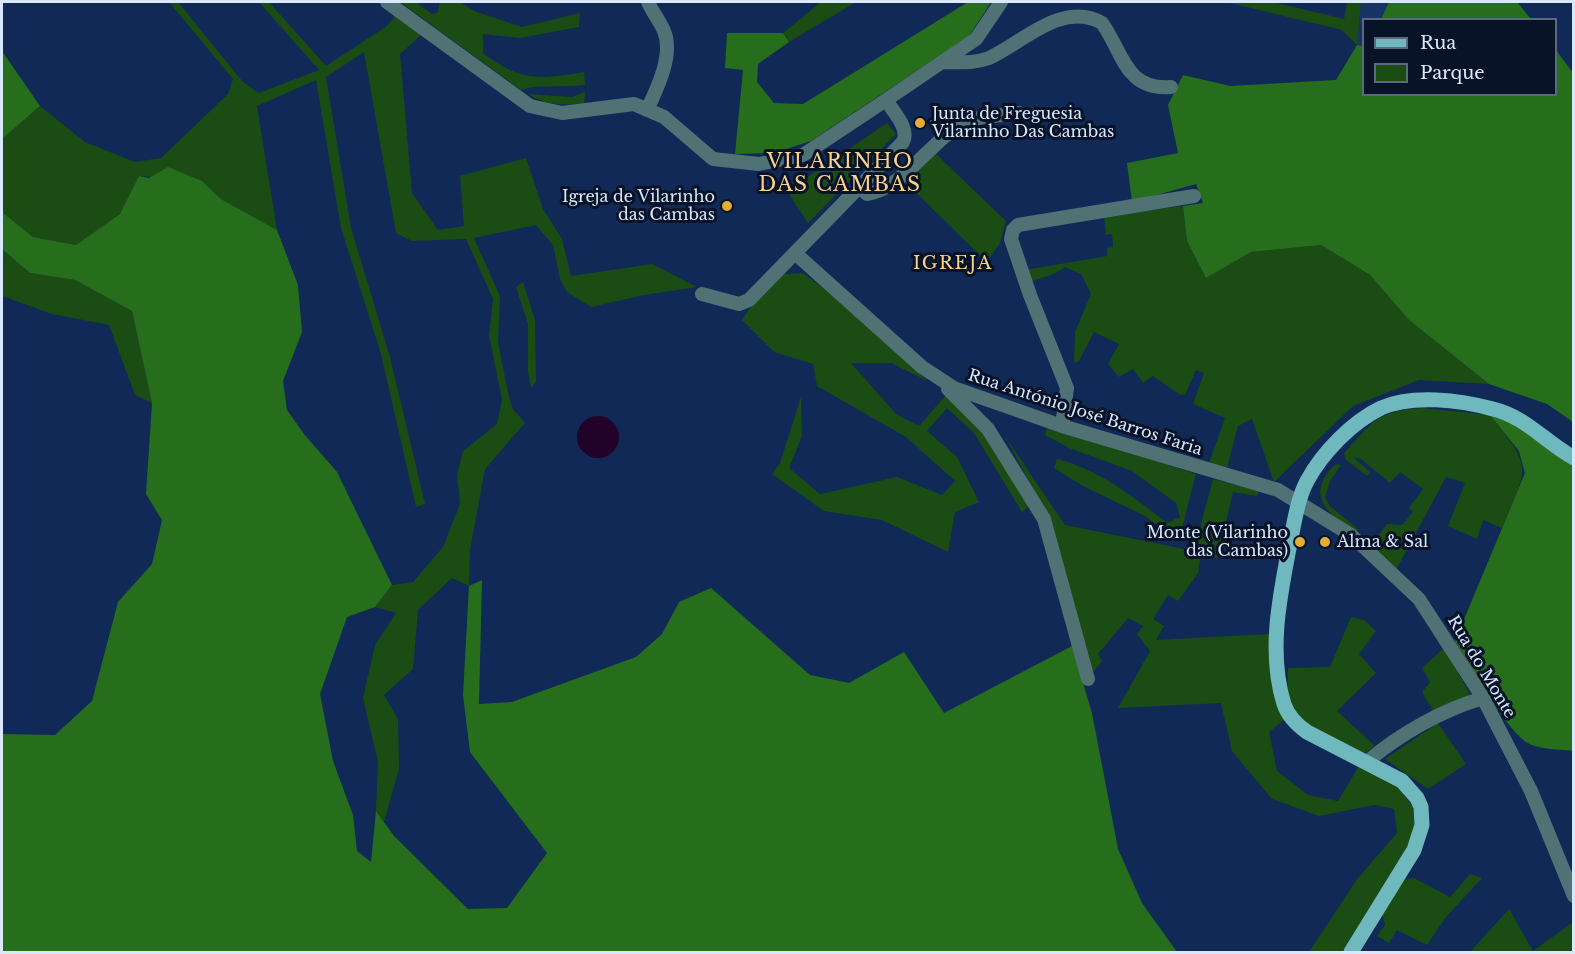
<!DOCTYPE html>
<html>
<head>
<meta charset="utf-8">
<style>
	body { margin:0 }
	#map { position:relative; width:1575px; height:954px; overflow:hidden; background:#102956; font-family:"Libre Baskerville",serif }
	canvas { display:block }
	.frame { position:absolute; inset:0; border:3px solid #d9e7ff; pointer-events:none }
	.legend { position:absolute; left:1362px; top:18px; width:195px; height:78px; box-sizing:border-box; background:#081327; border:2px solid #5c687d; margin:0; padding:8px 10px; list-style:none; font-size:18px; color:#d9e7ff }
	.legend li { display:flex; align-items:center; gap:12px; height:30px }
	.legend b { width:30px; border:2px solid #5c687d }
</style>
</head>
<body>
<div id="map">
<canvas width="1575" height="954"></canvas>
<div class="frame"></div>
<ul class="legend">
<li><b style="height:8px;background:#6fb9be"></b>Rua</li>
<li><b style="height:16px;background:#1b4c13"></b>Parque</li>
</ul>
</div>
<script>
const c = document.querySelector('canvas').getContext('2d');
c.lineJoin = 'round';
function paint(path, color) { c.fillStyle = color; c.fill(path, 'evenodd'); }
function trace(path, color, width, dash) { c.strokeStyle = color; c.lineWidth = width; c.lineCap = dash ? 'butt' : 'round'; c.setLineDash(dash || []); c.stroke(path); }
function drawText(font, color, halo, rows, align = 'center') {
  c.font = font + ' "Libre Baskerville",serif'; c.lineWidth = 6; c.setLineDash([]); c.textBaseline = 'middle'; c.strokeStyle = halo; c.fillStyle = color; for (const [text, x, y, turn = 0] of rows) {
    c.save(); c.translate(x, y); c.rotate((+turn || 0) * Math.PI / 180); c.textAlign = isNaN(turn) ? turn : align; if (halo) c.strokeText(text, 0, 0); c.fillText(text, 0, 0); c.restore();
  }
}
const built = new Path2D(`
	M1361,2H1389L1381,19L1364,20L1363,46L1357,45Z`);
const green = new Path2D(`
	M169,2H178L243,82L259,93L319,70L259,2H269L326,66L387,26L395,16L421,35L400,54L412,193L438,230L464,226L460,176L526,158L543,209L562,239L571,276L652,264L697,287L644,295L591,307L567,292L560,279L553,245L536,225L474,238L500,296L498,343L509,397L513,409L525,423L485,469L470,550L469,586L452,578L418,610L413,669L384,695L398,719L399,769L384,822L376,811L378,762L363,698L375,645L396,613L375,607L392,585L413,582L443,547L460,504L457,474L463,451L497,424L502,400L489,335L493,299L466,239L412,241L396,233L364,52L326,77L351,228L390,357L425,504L416,507L381,354L341,228L316,80L257,106L277,230L221,199L202,181L139,176L121,214L76,245L33,237L2,212V139L40,106L85,142L135,162L161,158L228,94L233,79Z
	M400,2H416L432,14L437,13L440,2H460L474,11L522,27L580,13L579,27L520,38L483,34V53C520,81 539,80 584,72L585,85C565,88 536,84 521,90Z
	M821,2H856L789,42L783,33Z
	M1273,2L1344,19L1347,2H1361L1357,45L1342,30L1230,3Z
	M585,92L584,104C565,105 545,106 529,94L572,97Z
	M887,123L896,134L808,223L787,191Z
	M935,153L1006,221L1000,243L987,262L906,183Z
	M1183,206L1187,241L1206,278L1251,252L1321,245L1370,275L1409,320L1489,384L1419,380L1353,406L1274,482L1252,419L1238,426L1227,468L1209,463L1225,418L1193,404L1204,373L1196,370L1185,395L1179,394L1153,376L1143,383L1133,369L1119,377L1108,364L1119,344L1094,332L1079,361L1074,363L1075,332L1091,294L1081,274L1065,267L1056,273L1030,282L1025,270L1107,256V248L1113,247L1112,234L1106,235L1104,216Z
	M2,249L30,273L75,280L132,311L152,403L135,395L109,325L52,314L2,296Z
	M803,273L834,296L928,381L891,363H851L896,414L919,426L946,395L981,428L1031,505L1022,512L974,433L947,408L927,431L957,457L979,502L955,512L948,552L882,520L824,511L772,474L780,463L801,397L802,436L789,468L820,494L897,477L942,495L955,481L906,437L817,386L813,364L774,352L742,320L753,304L782,274Z
	M523,282L535,320L536,382L531,388L528,372V324L516,287Z
	M1422,408L1490,415C1534,470 1528,465 1502,528L1483,520L1477,539L1448,526L1465,483L1446,477L1396,570L1373,548V543L1387,524L1402,525L1413,512L1409,508L1423,489L1400,472L1390,483L1361,459L1353,457L1370,472L1367,476L1346,460L1344,453C1373,422 1376,411 1422,408Z
	M1048,426L1196,474L1179,541L1145,516L1083,486L1054,468L1057,459C1098,469 1134,497 1167,523L1180,517L1176,503L1132,471L1069,448L1045,435Z
	M1005,436L1065,525L1194,551L1213,479L1259,491L1257,496L1233,492L1218,558L1201,554L1198,573L1178,601L1168,595L1153,619L1164,626L1156,640L1269,634L1274,694L1285,719L1269,732L1277,771L1308,795L1338,801L1359,766L1397,785L1413,807L1415,829L1406,851L1342,952H1309L1358,878L1397,833L1394,809L1374,805L1319,816L1272,799L1232,751L1221,703L1118,708L1150,651L1137,634L1143,626L1128,618L1098,654L1102,661L1092,673L1049,519Z
	M1337,464L1341,465L1330,481L1325,497L1330,506L1358,529L1355,533C1337,519 1309,502 1325,477C1329,471 1331,467 1337,464Z
	M1351,617L1364,620L1376,631L1359,654L1376,673L1337,711L1375,746L1365,753C1337,741 1298,730 1289,696C1287,688 1288,677 1288,668L1330,667Z
	M1444,648L1470,694L1435,714L1422,692L1430,682L1422,668Z
	M1438,723L1466,764L1428,789L1385,759Z
	M1470,874L1482,878L1446,917L1427,945L1397,930L1389,943L1377,936L1385,925L1382,914L1402,880L1414,878L1450,897Z
	M1509,909L1533,951L1573,922V951L1470,952Z`);
const forest = new Path2D(`
	M968,2H991L969,36L811,141L774,153L735,154L743,70L725,68L727,33H783L789,42L758,64L757,82L774,103L803,104Z
	M1389,2H1517L1531,19H1381Z
	M1357,45L1363,46L1364,94H1556V50L1573,73V422L1547,404L1489,384L1409,320L1370,275L1321,245L1251,252L1206,278L1187,241L1183,206L1203,203L1196,184L1132,202L1127,163L1178,153L1168,105L1183,75L1230,86L1336,80Z
	M2,51L40,106L2,139Z
	M168,167L202,181L221,199L277,230L298,285L302,332L283,381L287,410L304,434L337,472L392,585L375,607L347,617L320,694L333,761L353,815L357,851L371,862L376,811L394,836L468,909L507,908L547,853L470,752L463,695L469,586L482,580L479,704L512,702L636,657L662,634L679,602L711,588L810,675L849,683L904,652L944,713L1072,646L1092,713L1118,849L1142,903L1177,952H2V734L55,735L92,701L118,602L152,564L162,520L146,494L152,403L132,311L75,280L30,273L2,249V212L33,237L76,245L120,214L139,176L149,178Z
	M1490,415L1513,423L1573,465V751C1561,749 1544,750 1532,745C1508,736 1470,664 1455,641L1525,473L1519,451Z`);
const water = new Path2D(`
	M577 437a21 21 0 1 1 42 0a21 21 0 1 1-42 0Z`);
const minor = new Path2D(`
	M387,2L530,106L562,113L634,104L664,117L713,159L759,164L803,155L886,100L976,39L1001,2
	M943,62C959,62 973,64 989,58C1021,44 1062,0 1102,23C1123,52 1125,91 1171,87
	M647,110C657,89 674,54 664,31C660,21 652,12 648,2
	M860,187L867,194C904,189 933,136 968,121C983,115 1003,116 1019,113
	M796,254L922,367L954,388L1062,426L1278,490L1351,535L1419,599L1483,698L1531,791L1574,896
	M702,294L739,304L749,300L903,142C910,128 893,112 886,100
	M948,389L988,429L1044,519L1088,679
	M1062,426L1067,388L1030,295L1011,239L1013,230L1018,225L1194,196
	M1368,761C1400,734 1442,710 1483,698`);
const major = new Path2D(`
	M1351,952L1414,850L1422,825L1421,807L1417,798L1402,781L1307,732C1297,725 1288,716 1284,704C1267,650 1281,591 1291,538C1295,519 1298,498 1307,481C1322,453 1352,422 1381,408C1412,394 1460,400 1493,409C1526,417 1545,442 1574,458`);
const markers = [
	[920,123,6,"#e6ad36"],
	[727,206,6,"#e6ad36"],
	[1300,542,6,"#e6ad36"],
	[1325,542,6,"#e6ad36"]
];
const poiNames = [
	["Junta de Freguesia",932,114],
	["Vilarinho Das Cambas",932,132],
	["Igreja de Vilarinho",715,197,"right"],
	["das Cambas",715,215,"right"],
	["Monte (Vilarinho",1288,533,"right"],
	["das Cambas)",1288,551,"right"],
	["Alma & Sal",1337,542]
];
const streetNames = [
	["Rua António José Barros Faria",1085,413,18],
	["Rua do Monte",1481,667,59]
];
const neighbourhoodNames = [
	["IGREJA",953,264]
];
const quarterNames = [
	["VILARINHO",840,162],
	["DAS CAMBAS",840,185]
];
paint(built, '#163266');
paint(green, '#1b4c13');
paint(forest, '#266e1c');
paint(water, '#220228');
trace(minor, '#507275', 14);
trace(major, '#6fb9be', 15);
for (const [x, y, r, color] of markers) { const dot = new Path2D(); dot.arc(x, y, r, 0, 2 * Math.PI); c.fillStyle = color; c.fill(dot); trace(dot, '#081327', 2); }
drawText('16px', '#d9e7ff', '#081327', poiNames, 'left');
drawText('16px', '#d9e7ff', '#081327', streetNames);
c.letterSpacing = '1.5px';
drawText('18px', '#fad28b', '#081327', neighbourhoodNames);
c.letterSpacing = '0px';
c.letterSpacing = '1.5px';
drawText('20px', '#fad28b', '#081327', quarterNames);
c.letterSpacing = '0px';
</script>
</body>
</html>
